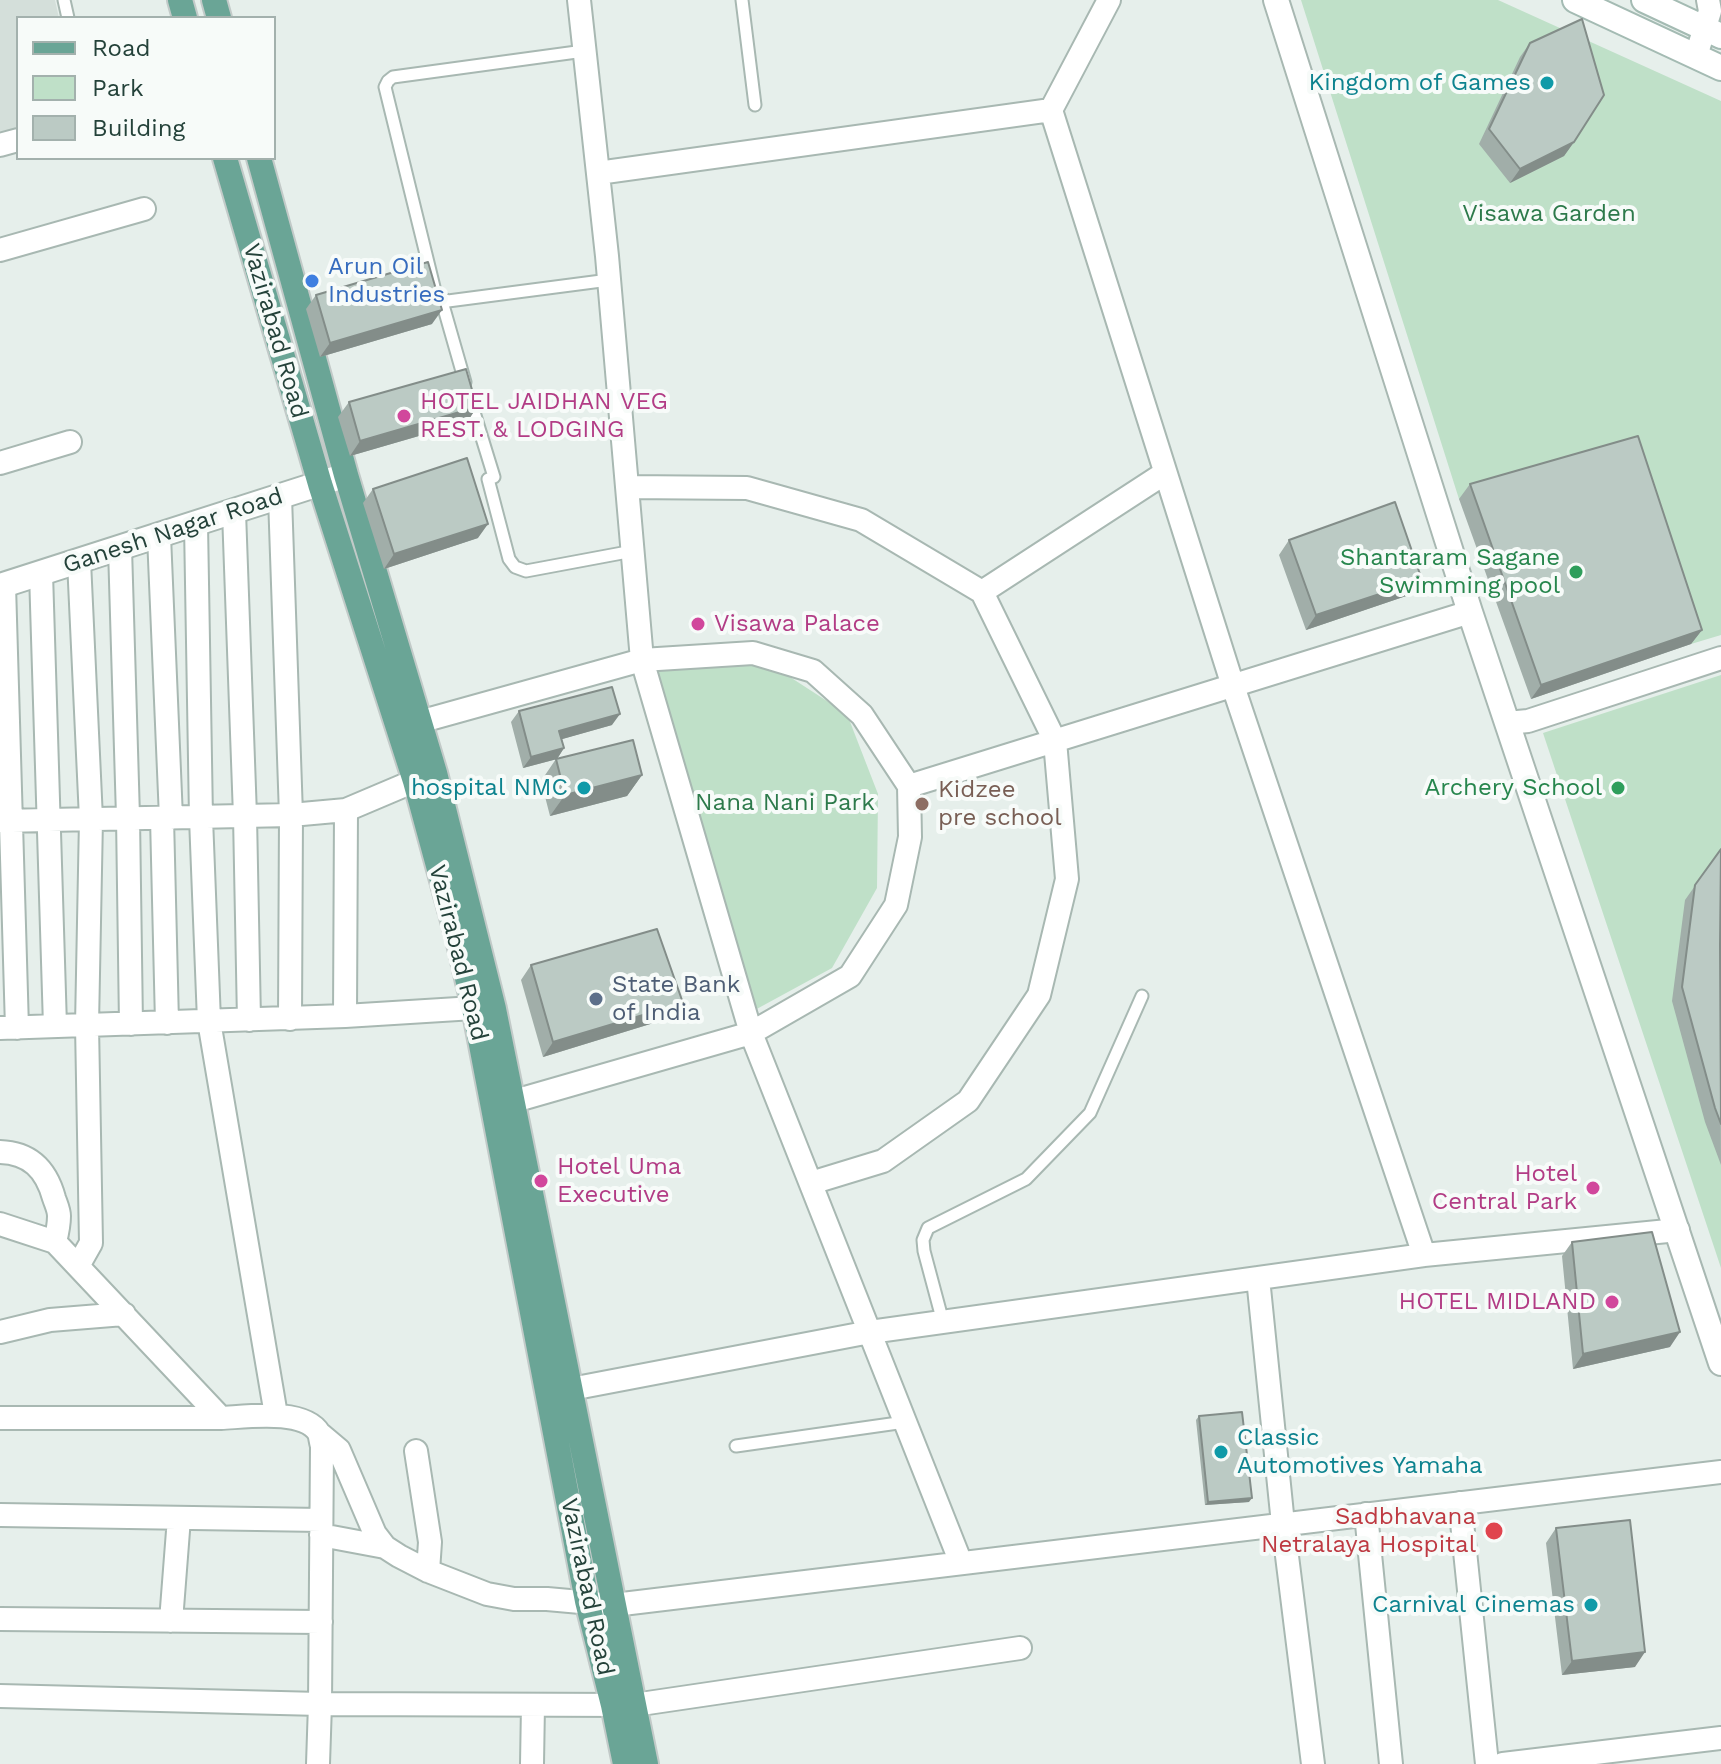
<!DOCTYPE html>
<html>
<head>
<meta charset="utf-8">
<style>
	body { margin:0 }
	#map { position:relative; width:1721px; height:1764px; overflow:hidden; background:#e6efeb; font-family:"Work Sans",sans-serif }
	canvas { display:block }
	.legend { position:absolute; left:16px; top:16px; width:260px; height:144px; box-sizing:border-box; background:#f7fbf9; border:2px solid #a3b1ad; margin:0; padding:10px 14px; list-style:none; font-size:24px; color:#24423a }
	.legend li { display:flex; align-items:center; gap:16px; height:40px }
	.legend b { width:40px; border:2px solid #a3b1ad }
</style>
</head>
<body>
<div id="map">
<canvas width="1721" height="1764"></canvas>
<ul class="legend">
<li><b style="height:10px;background:#6aa596"></b>Road</li>
<li><b style="height:22px;background:#bfe0c8"></b>Park</li>
<li><b style="height:22px;background:#bbcac4"></b>Building</li>
</ul>
</div>
<script>
const c = document.querySelector('canvas').getContext('2d');
c.lineJoin = 'round';
function paint(path, color) { c.fillStyle = color; c.fill(path, 'evenodd'); }
function trace(path, color, width, dash) { c.strokeStyle = color; c.lineWidth = width; c.lineCap = dash ? 'butt' : 'round'; c.setLineDash(dash || []); c.stroke(path); }
function drawText(font, color, halo, rows, align = 'center') {
  c.font = font + ' "Work Sans",sans-serif'; c.lineWidth = 8; c.setLineDash([]); c.textBaseline = 'middle'; c.strokeStyle = halo; c.fillStyle = color; for (const [text, x, y, turn = 0] of rows) {
    c.save(); c.translate(x, y); c.rotate((+turn || 0) * Math.PI / 180); c.textAlign = isNaN(turn) ? turn : align; if (halo) c.strokeText(text, 0, 0); c.fillText(text, 0, 0); c.restore();
  }
}
const built = new Path2D(`
	M0,0H55L59,18H18V128L0,133Z`);
const green = new Path2D(`
	M1301,0H1498L1721,101V635L1691,644L1459,499Z
	M707,664L773,666L847,714L878,794L877,888L832,968L753,1011L652,671Z
	M1721,675V1268L1543,733Z`);
const service = new Path2D(`
	M64,0L68,18
	M742,0L755,105
	M584,51L393,77L388,81L385,87L435,291L441,298L448,301L609,280
	M441,298L465,382
	M470,399L494,477
	M488,479L509,559L515,567L526,571L633,551
	M943,1322L924,1251L923,1240L928,1228L1026,1179L1090,1113L1142,996
	M736,1446L905,1422`);
const minor = new Path2D(`
	M579,0L607,256L642,660L751,1033L961,1563
	M1696,56L1710,11L1708,0
	M1051,110L1233,686L1424,1255
	M0,145L18,140
	M598,173L1051,110L1109,0
	M0,250L144,209
	M0,463L70,442
	M627,487L747,488L861,520L982,592L1055,741L1067,879L1039,995L968,1101L883,1161L811,1183
	M280,497L291,815L290,1019
	M234,512L245,816L249,1020
	M196,524L201,818L209,1021L276,1415
	M159,536L171,818
	M120,548L128,817L131,1024
	M41,573L55,1026
	M4,585L17,1028
	M982,592L1165,473
	M419,722L642,660L753,653L813,671L862,715L909,786L910,837L896,905L850,976L751,1033L497,1106
	M1507,723L1528,721L1721,658
	M909,786L1470,612
	M162,818L167,1023
	M0,821L291,815L346,810L431,774
	M345,1016L346,810
	M0,1028L345,1016L474,1008
	M0,1152C30,1153 46,1169 54,1198C56,1204 59,1210 59,1216C59,1225 57,1234 55,1242
	M0,1224L55,1242L221,1418C245,1417 304,1408 319,1433C320,1435 321,1444 322,1446L320,1704L634,1705L1020,1648
	M78,1266L91,1243L87,1025L91,819L79,561
	M1258,1278L1283,1524L1313,1764
	M0,1332L50,1320L124,1314
	M571,1389L870,1332L1424,1255L1678,1230
	M0,1418H221
	M320,1434L339,1450L375,1534L385,1547L399,1556L428,1571L487,1594L514,1599H547L614,1605L1721,1472
	M416,1451L430,1542L428,1571
	M1460,1503L1487,1764
	M1366,1514L1391,1764
	M0,1515L321,1520
	M321,1535L385,1547
	M0,1619L321,1622
	M171,1621L179,1518
	M0,1696L320,1704L318,1764
	M532,1764L533,1705
	M1503,1764L1721,1738`);
const tertiary = new Path2D(`
	M1276,0L1470,612L1721,1363
	M0,586L337,478`);
const secondary = new Path2D(`
	M1575,0L1721,68
	M1644,0L1721,36`);
const primary = new Path2D(`
	M180,0L185,18
	M214,0L219,18
	M225,158L320,484L415,781L458,939L474,1008L587,1601L613,1705L625,1764
	M259,158L346,475L435,773L494,1009L646,1764`);
const wall = new Path2D(`
	M1530,43L1574,142L1564,156L1510,183L1479,144L1520,57Z
	M316,295L432,324L320,357L306,309Z
	M349,402L477,407L467,422L350,456L338,417Z
	M1470,484L1702,630L1691,644L1531,699L1459,499Z
	M373,489L478,538L384,569L363,503Z
	M1289,540L1422,580L1412,594L1306,630L1279,555Z
	M519,711L612,725L562,739L564,748L557,759L523,768L511,722Z
	M556,759L642,775L627,796L550,816L541,781Z
	M1721,849L1720,945L1721,1165L1705,1122L1672,1001L1685,900Z
	M531,965L673,1017L543,1057L521,980Z
	M1572,1242L1670,1347L1573,1369L1562,1256Z
	M1199,1416L1249,1502L1205,1505L1196,1420Z
	M1556,1528L1635,1667L1562,1675L1546,1543Z`);
const shadedWall = new Path2D(`
	M1574,142L1564,156L1510,183L1520,169Z
	M442,310L432,324L320,357L330,343Z
	M477,407L467,422L350,456L360,441Z
	M488,524L478,538L384,569L394,554Z
	M1422,580L1412,594L1306,630L1316,615Z
	M1702,630L1691,644L1531,699L1541,685Z
	M620,714L612,725L552,742L559,731Z
	M564,748L557,759L523,768L531,757Z
	M642,775L627,796L550,816L565,795Z
	M683,1003L673,1017L543,1057L553,1042Z
	M1680,1332L1670,1347L1573,1369L1583,1354Z
	M1252,1498L1249,1502L1205,1505L1208,1502Z
	M1645,1652L1635,1667L1562,1675L1572,1661Z`);
const building = new Path2D(`
	M1582,19L1604,95L1574,142L1520,169L1489,129L1530,43Z
	M428,262L442,310L330,343L316,295Z
	M466,369L477,407L360,441L349,402Z
	M1638,436L1702,630L1541,685L1470,484Z
	M467,458L488,524L394,554L373,489Z
	M1395,502L1422,580L1316,615L1289,540Z
	M612,687L620,714L559,731L564,748L531,757L519,711Z
	M633,740L642,775L565,795L556,759Z
	M1721,849L1720,945L1721,1124L1715,1108L1682,987L1695,885Z
	M657,929L683,1003L553,1042L531,965Z
	M1652,1232L1680,1332L1583,1354L1572,1242Z
	M1242,1412L1252,1498L1208,1502L1199,1416Z
	M1630,1520L1645,1652L1572,1661L1556,1528Z`);
const markers = [
	[1547,83,8,"#0f9aa8"],
	[312,281,8,"#3f7fe0"],
	[404,416,8,"#d1479c"],
	[1576,572,8,"#2e9e5b"],
	[698,624,8,"#d1479c"],
	[584,788,8,"#0f9aa8"],
	[1618,788,8,"#2e9e5b"],
	[922,804,8,"#8d6e63"],
	[596,999,8,"#5c6f8a"],
	[541,1181,8,"#d1479c"],
	[1593,1188,8,"#d1479c"],
	[1612,1302,8,"#d1479c"],
	[1221,1452,8,"#0f9aa8"],
	[1494,1531,10,"#e0444e"],
	[1591,1605,8,"#0f9aa8"]
];
const cultureNames = [
	["Kingdom of Games",1531,83],
	["hospital NMC",568,788],
	["Classic",1237,1438,"left"],
	["Automotives Yamaha",1237,1466,"left"],
	["Carnival Cinemas",1575,1605]
];
const parkNames = [
	["Visawa Garden",1549,214],
	["Nana Nani Park",785,803]
];
const shopNames = [
	["Arun Oil",328,267],
	["Industries",328,295]
];
const streetNames = [
	["Vazirabad Road",275,331,74],
	["Ganesh Nagar Road",173,531,-18],
	["Vazirabad Road",458,953,76],
	["Vazirabad Road",587,1587,78]
];
const hotelNames = [
	["HOTEL JAIDHAN VEG",420,402],
	["REST. & LODGING",420,430],
	["Visawa Palace",714,624],
	["Hotel Uma",557,1167],
	["Executive",557,1195],
	["Hotel",1577,1174,"right"],
	["Central Park",1577,1202,"right"],
	["HOTEL MIDLAND",1596,1302,"right"]
];
const leisureNames = [
	["Shantaram Sagane",1560,558],
	["Swimming pool",1560,586],
	["Archery School",1602,788]
];
const educationNames = [
	["Kidzee",938,790],
	["pre school",938,818]
];
const serviceNames = [
	["State Bank",612,985],
	["of India",612,1013]
];
const healthNames = [
	["Sadbhavana",1476,1517],
	["Netralaya Hospital",1476,1545]
];
paint(built, '#d4dfda');
paint(green, '#bfe0c8');
trace(service, '#a8b8b2', 15);
trace(minor, '#a8b8b2', 26);
trace(tertiary, '#a8b8b2', 28);
trace(secondary, '#a4bbb3', 28);
trace(primary, '#c2cac8', 28);
trace(service, '#fff', 11);
trace(minor, '#fff', 22);
trace(tertiary, '#fff', 24);
trace(secondary, '#fff', 24);
trace(primary, '#6aa596', 24);
paint(wall, '#a1aea9');
paint(shadedWall, '#838d89');
paint(building, '#bbcac4');
trace(building, '#838d89', 2);
for (const [x, y, r, color] of markers) { const dot = new Path2D(); dot.arc(x, y, r, 0, 2 * Math.PI); c.fillStyle = color; c.fill(dot); trace(dot, '#f7fbf9', 3); }
drawText('24px', '#0d838f', '#f7fbf9', cultureNames, 'right');
drawText('24px', '#2d7a4b', '#f7fbf9', parkNames);
drawText('24px', '#366cbe', '#f7fbf9', shopNames, 'left');
drawText('24px', '#24423a', '#f7fbf9', streetNames);
drawText('24px', '#b23c85', '#f7fbf9', hotelNames, 'left');
drawText('24px', '#27864d', '#f7fbf9', leisureNames, 'right');
drawText('24px', '#785e54', '#f7fbf9', educationNames, 'left');
drawText('24px', '#4e5e75', '#f7fbf9', serviceNames, 'left');
drawText('24px', '#be3a42', '#f7fbf9', healthNames, 'right');
</script>
</body>
</html>
